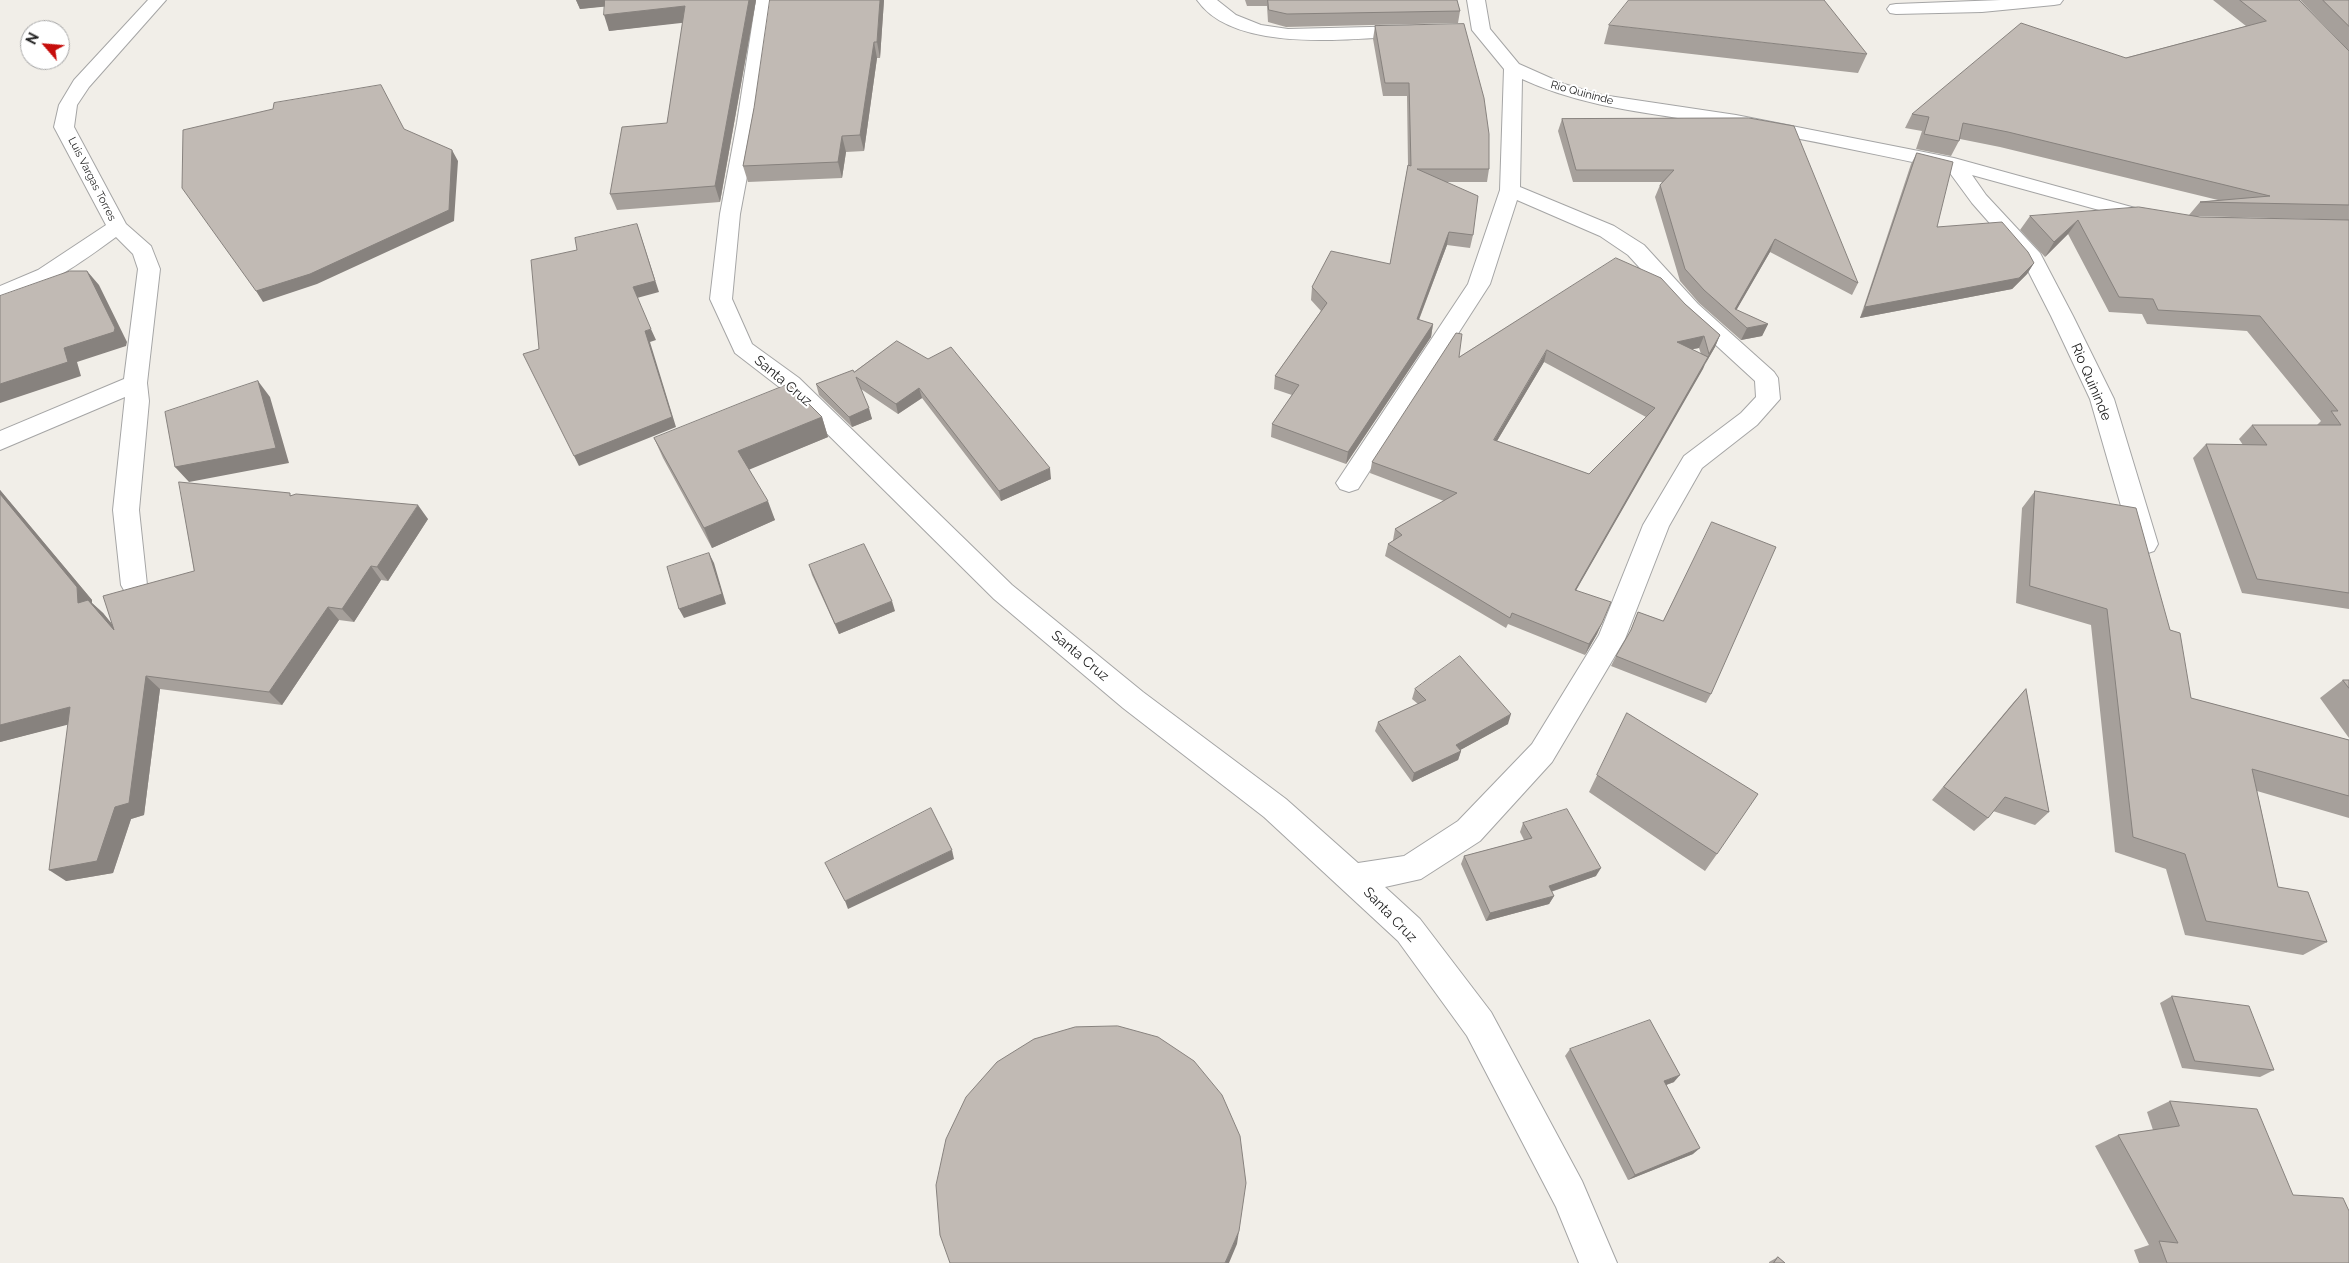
<!DOCTYPE html>
<html>
<head>
<meta charset="utf-8">
<style>
	body { margin:0 }
	#map { position:relative; width:2349px; height:1263px; overflow:hidden; background:#f1eee8; font-family:Raleway,sans-serif }
	canvas { display:block }
	.north { position:absolute; left:20px; top:20px; width:50px; height:50px; box-sizing:border-box; background:#fff; border:1px solid #a6a6a6; border-radius:50%; rotate:297deg; font-size:14px; font-weight:700; line-height:20px; text-align:center; color:#212121 }
	.north::after { content:''; display:block; margin:auto; width:18px; height:22px; background:#c60d0b; clip-path:polygon(50% 0,100% 100%,50% 72%,0 100%) }
</style>
</head>
<body>
<div id="map">
<canvas width="2349" height="1263"></canvas>
<div class="north">N</div>
</div>
<script>
const c = document.querySelector('canvas').getContext('2d');
c.lineJoin = 'round';
function trace(path, color, width, dash) { c.strokeStyle = color; c.lineWidth = width; c.lineCap = dash ? 'butt' : 'round'; c.setLineDash(dash || []); c.stroke(path); }
function paint(path, color) { c.fillStyle = color; c.fill(path, 'evenodd'); }
function drawText(font, color, halo, rows, align = 'center') {
  c.font = font + ' Raleway,sans-serif'; c.lineWidth = 4; c.setLineDash([]); c.textBaseline = 'middle'; c.strokeStyle = halo; c.fillStyle = color; for (const [text, x, y, turn = 0] of rows) {
    c.save(); c.translate(x, y); c.rotate((+turn || 0) * Math.PI / 180); c.textAlign = isNaN(turn) ? turn : align; if (halo) c.strokeText(text, 0, 0); c.fillText(text, 0, 0); c.restore();
  }
}
const lane = new Path2D(`
	M2001,0H2063L2060,4L2054,5L1982,12L1896,14L1890,13L1887,9L1890,5L1896,4Z`);
const street = new Path2D(`
	M148,0H166L89,87L77,105L74,127L126,224L151,246L160,269L147,383L149,401L139,510L147,585L143,592L134,595L125,592L121,585L113,510L125,397L0,450V431L124,379L138,269L133,254L116,237C79,264 45,289 0,300V286L38,270L106,225L54,127L59,105L74,80Z
	M756,0H774L757,123L740,214L732,299L752,344L799,378L1012,585L1143,692L1286,799L1358,863L1404,856L1458,821L1532,744L1599,635L1643,525L1684,456L1741,413L1756,397L1755,381L1682,314L1628,255L1600,236L1517,200L1490,284L1358,489L1349,492L1340,489L1336,483L1340,477L1468,284L1500,190L1504,69L1472,30L1467,0H1485L1490,29L1519,64L1564,84L1602,95L1736,115L1954,158L2157,214L2160,218L2157,222L2150,224L1972,175L1986,195L2040,253L2073,316L2114,399L2158,544L2154,551L2145,554L2136,551L2132,544L2090,399L2051,316L2023,261L1972,203L1947,169C1877,155 1806,139 1735,127C1663,114 1589,110 1522,79L1520,187L1614,226L1644,245L1698,304L1774,372L1778,378L1780,399L1757,425L1702,468L1669,526L1625,639L1552,762L1480,841L1421,879L1385,887L1420,919L1491,1012L1582,1181L1617,1263H1579L1556,1207L1467,1036L1398,941L1264,817L1123,708L994,599L783,390L735,353L710,299L720,214L737,123Z
	M1197,0H1217L1236,15L1261,25L1288,29L1411,26L1417,27L1420,31L1417,35L1411,36C1353,38 1235,55 1197,0Z`);
const wall = new Path2D(`
	M576,0H756L720,202L617,210L610,194L667,123L683,22L609,31L605,6L580,9Z
	M884,0L880,58H877L864,151L846,152L842,178L748,182L743,166L754,108Z
	M1245,0H1457L1460,11L1458,23L1286,27L1268,22L1267,6H1247Z
	M2213,0H2299L2349,51V220L2193,216L2200,217L2349,220V609L2242,593L2193,458L2206,444L2243,445L2239,439L2252,425H2317L2321,421L2247,331L2147,324L2142,314L2109,312L2068,234L2045,257L2020,230L2030,216L2189,215L2200,202L2218,200L2000,147L1960,139L1951,156L1916,149L1922,131L1905,128L1912,114L2246,26Z
	M2300,0H2349V51Z
	M1609,25L1867,54L1858,73L1604,44Z
	M1375,26L1489,169L1487,182H1447L1473,235L1470,248L1447,245L1419,320L1433,324L1431,337L1346,464L1271,437L1272,424L1292,395L1274,389L1275,376L1321,311L1311,300L1312,287L1390,264L1408,165L1407,96H1383L1373,39Z
	M1749,118L1858,283L1852,295L1770,252L1736,310L1768,324L1762,336L1741,340L1699,303L1680,281L1655,197L1660,185L1662,182H1573L1558,131L1562,119Z
	M1917,153L1937,227L2034,263L2027,274L2012,289L1860,318L1911,164Z
	M1685,304L1720,335L1715,347L1576,590L1602,623L1597,634L1585,655L1508,624L1506,628L1385,556L1388,544L1393,541V540L1395,529L1444,501L1370,473L1372,462L1459,357ZM1699,348L1701,354L1692,349ZM1544,362L1646,417L1589,474L1497,441Z
	M897,341L1051,479L1001,501L922,398L898,414L861,389L872,419L852,427L819,395L816,384L854,372Z
	M822,417L828,437L749,469L775,520L712,548L663,458L654,438Z
	M0,490L92,600V603L103,613L112,624L194,571L291,495L428,519L388,581L381,580L354,622L339,620L282,705L160,689L144,815L131,819L113,873L66,881L68,724L0,742Z
	M2035,491L2170,630L2191,698L2349,740V818L2257,791L2278,887L2327,942L2303,955L2185,935L2166,869L2115,852L2091,625L2016,603L2022,508Z
	M809,565L895,611L839,634L812,575Z
	M1638,612L1663,621L1711,694L1706,703L1611,666L1616,656L1629,634Z
	M2343,680H2349V738L2320,698Z
	M1415,689L1508,724L1460,750L1461,751L1458,760L1412,782L1375,731L1378,722L1418,704L1412,699Z
	M2026,689L2049,812L2035,825L1993,811L1988,818L1974,831L1932,800L2013,703Z
	M1627,713L1717,854L1705,871L1589,792Z
	M1523,823L1596,876L1551,892L1554,896L1549,904L1486,921L1461,864L1464,856L1524,840L1520,832Z
	M2172,996L2274,1070L2260,1077L2182,1068L2160,1003Z
	M1570,1049L1674,1082L1666,1085L1693,1154L1628,1180L1565,1056Z
	M2170,1101L2293,1195L2349,1263H2139L2134,1250L2149,1245L2095,1146L2118,1135L2153,1130L2147,1112Z
	M1778,1257L1785,1263H1769V1262Z`);
const shadedWall = new Path2D(`
	M576,0H609L611,6L580,9Z
	M749,0H756L720,202L715,186Z
	M880,0H884L880,58L877,42Z
	M685,6L690,22L609,31L604,15Z
	M874,42L877,58L864,151L860,135Z
	M842,136L846,152L842,178L838,162Z
	M452,150L458,161L454,221L317,284L263,302L256,291Z
	M2078,220L2068,234L2045,257L2054,242Z
	M637,224L659,292L637,298L633,287Z
	M1449,232L1447,245L1414,332L1417,319Z
	M1775,239L1770,252L1733,316L1735,309Z
	M2034,263L2027,274L2012,289L1860,318L1865,307Z
	M87,271L99,285L127,342L126,346L77,362L81,376L0,403V384L64,348Z
	M1433,324L1431,337L1346,464L1348,452Z
	M1768,324L1762,336L1741,340L1747,328Z
	M651,329L656,340L650,342L676,427L579,466L574,456L645,331Z
	M1720,335L1715,347L1704,366L1709,354Z
	M1704,336L1699,348L1672,353L1677,342Z
	M1547,350L1544,362L1491,451L1494,440Z
	M1708,357L1703,369L1570,601L1575,590Z
	M258,381L270,397L289,463L189,482L175,467Z
	M919,388L922,398L898,414L896,404Z
	M869,408L872,419L852,427L849,417Z
	M822,417L828,437L746,471L738,451Z
	M1050,468L1051,479L1001,501L999,491Z
	M0,490L92,600V603L103,613L128,644L78,603L0,494Z
	M768,501L775,520L712,548L704,528Z
	M418,505L428,519L388,581L377,567Z
	M709,553L714,563L726,604L684,618L679,609Z
	M371,566L381,580L354,622L342,609Z
	M892,601L895,611L839,634L835,624Z
	M328,607L339,620L282,705L269,692Z
	M1602,623L1597,634L1585,655L1589,644Z
	M146,676L160,689L144,815L131,819L113,873L66,881L49,870Z
	M70,707L86,720L0,742V725Z
	M1511,714L1508,724L1453,754L1456,745Z
	M1461,751L1458,760L1412,782L1414,773Z
	M952,850L954,859L848,909L845,901Z
	M1601,868L1596,876L1544,894L1549,886Z
	M1554,896L1549,904L1486,921L1490,913Z
	M1680,1075L1674,1082L1658,1088L1664,1081Z
	M1700,1148L1693,1154L1628,1180L1635,1175Z
	M1239,1231L1237,1244L1229,1263H1225Z`);
const building = new Path2D(`
	M605,0H749L715,186L610,194L622,127L667,123L685,6L604,15Z
	M770,0H880L877,42H874L860,135L842,136L838,162L743,166L754,108Z
	M1268,0H1457L1460,11L1287,14L1269,10Z
	M1629,0H1824L1867,54L1609,25Z
	M2240,0H2299L2349,51V205L2200,202L2270,196L2008,132L1963,123L1959,141L1924,134L1929,117L1912,114L2021,23L2126,58L2266,21Z
	M2323,0H2349V26Z
	M1464,24L1484,98L1489,134V169H1417L1478,196L1473,235L1449,232L1417,319L1433,324L1348,452L1272,424L1299,385L1275,376L1327,303L1312,287L1331,251L1390,264L1408,165L1411,166L1409,83H1385L1375,26Z
	M381,85L404,129L452,150L449,210L310,274L256,291L182,188L183,130L273,109L274,103Z
	M1749,118L1794,126L1858,283L1775,239L1735,309L1768,324L1747,328L1704,290L1685,269L1660,185L1674,170H1576L1562,119Z
	M1917,153L1953,162L1937,227L2002,222L2028,252L2034,263L2019,278L1865,307Z
	M2139,207L2200,217L2349,220V593L2257,579L2206,444L2267,445L2252,425H2341L2331,411H2338L2260,316L2158,310L2153,299L2119,297L2078,220L2054,242L2030,216Z
	M637,224L655,281L633,287L651,329L645,331L672,417L574,456L523,354L539,349L531,260L577,250L575,238Z
	M1616,258L1661,278L1685,304L1720,335L1709,354L1704,336L1677,342L1708,357L1575,590L1611,602L1602,623L1589,644L1512,613L1510,618L1388,544L1402,535L1395,529L1457,493L1372,462L1456,333L1462,334L1459,357ZM1547,350L1655,408L1589,474L1494,440Z
	M70,271H87L115,328L114,332L64,348L68,362L0,384V296Z
	M897,341L928,359L951,347L1050,468L999,491L919,388L896,404L856,377L869,408L849,417L816,384L853,370L854,372Z
	M258,381L276,448L175,467L165,412Z
	M789,384L822,417L738,451L768,501L704,528L654,438Z
	M179,482L290,493V496L296,494L418,505L377,567L371,566L342,609L328,607L269,692L146,676L129,803L115,807L97,861L49,870L70,707L0,725V494L77,587L78,603L88,600L114,630L103,596L194,571Z
	M2035,491L2136,508L2170,630L2180,633L2191,698L2349,740V796L2252,769L2278,887L2308,892L2327,942L2206,921L2185,854L2133,837L2107,609L2030,586Z
	M1712,522L1776,547L1711,694L1616,656L1631,630L1638,612L1663,621Z
	M864,544L892,601L835,624L809,565Z
	M709,553L722,594L679,609L667,567Z
	M1460,656L1511,714L1456,745L1461,751L1414,773L1378,722L1426,700L1415,689Z
	M2343,680H2349V688Z
	M2026,689L2049,812L2005,797L1988,818L1944,787Z
	M1627,713L1758,794L1717,854L1597,775Z
	M931,808L952,850L845,901L825,863Z
	M1567,809L1601,868L1549,886L1554,896L1490,913L1464,856L1532,838L1523,823Z
	M2172,996L2249,1006L2274,1070L2195,1061Z
	M1650,1020L1680,1075L1664,1081L1700,1148L1635,1175L1570,1049Z
	M1118,1026L1158,1037L1194,1061L1222,1095L1240,1136L1246,1183L1239,1231L1225,1263H950L940,1235L936,1185L946,1139L966,1097L997,1062L1034,1039L1075,1027Z
	M2170,1101L2257,1109L2293,1195L2343,1198L2349,1211V1263H2167L2159,1241L2178,1243L2118,1135L2179,1126Z
	M1778,1257L1785,1263H1774Z`);
const farStreetnames = [
	["Rio Quininde",1582,93,15],
	["Luis Vargas Torres",92,179,63]
];
const streetNames = [
	["Santa Cruz",783,381,40],
	["Rio Quininde",2091,382,67],
	["Santa Cruz",1080,656,40],
	["Santa Cruz",1390,915,46]
];
trace(lane, '#a5a5a5', 2);
trace(street, '#a5a5a5', 2);
paint(lane, '#fff');
paint(street, '#fff');
paint(wall, '#a6a09b');
paint(shadedWall, '#87827e');
paint(building, '#c1bab4');
trace(building, '#87827e', 1);
drawText('11px', '#212121', '#fff', farStreetnames);
drawText('14px', '#212121', '#fff', streetNames);
</script>
</body>
</html>
